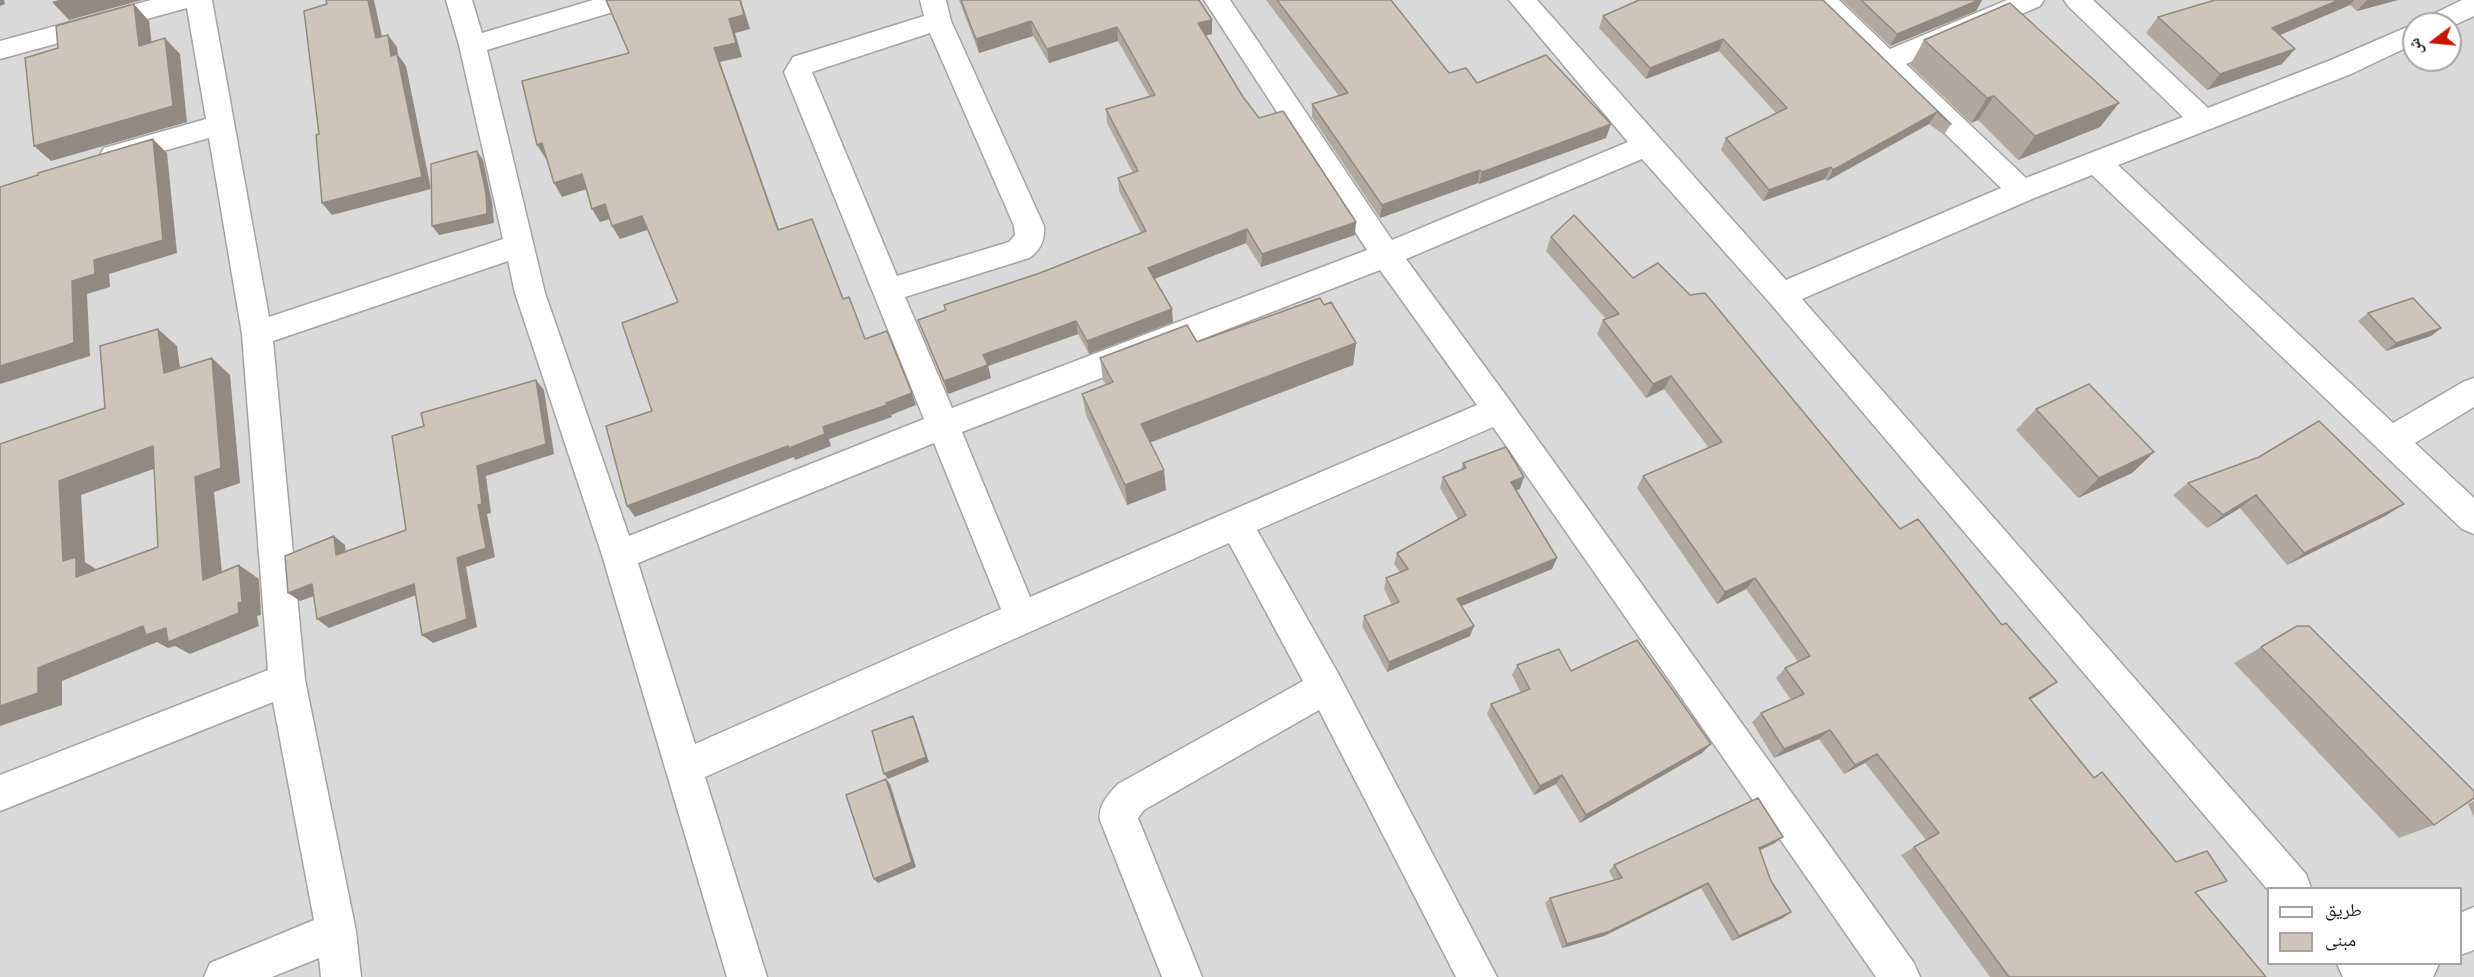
<!DOCTYPE html>
<html>
<head>
<meta charset="utf-8">
<style>
	body { margin:0 }
	#map { position:relative; width:2474px; height:977px; overflow:hidden; background:#eeebe0; font-family:Overpass,"Noto Naskh Arabic",sans-serif }
	canvas { display:block }
	.legend { position:absolute; left:2267px; top:887px; width:195px; height:78px; box-sizing:border-box; background:#fff; border:2px solid #a4a4a4; margin:0; padding:8px 10px; list-style:none; font-size:18px; color:#1c1c1c }
	.legend li { display:flex; align-items:center; gap:12px; height:30px }
	.legend b { width:30px; border:2px solid #a4a4a4 }
	.north { position:absolute; left:2402px; top:12px; width:60px; height:60px; box-sizing:border-box; background:#fff; border:2px solid #a4a4a4; border-radius:50%; rotate:254deg; font-size:16px; font-weight:700; line-height:24px; text-align:center; color:#1c1c1c }
	.north::after { content:''; display:block; margin:auto; width:21px; height:27px; background:#c71500; clip-path:polygon(50% 0,100% 100%,50% 72%,0 100%) }
</style>
</head>
<body>
<div id="map">
<canvas width="2474" height="977"></canvas>
<ul class="legend">
<li><b style="height:8px;background:#fff"></b>طريق</li>
<li><b style="height:16px;background:#cec5b9"></b>مبنى</li>
</ul>
<div class="north">ش</div>
</div>
<script>
const c = document.querySelector('canvas').getContext('2d');
c.lineJoin = 'round';
function paint(path, color) { c.fillStyle = color; c.fill(path, 'evenodd'); }
function trace(path, color, width, dash) { c.strokeStyle = color; c.lineWidth = width; c.lineCap = dash ? 'butt' : 'round'; c.setLineDash(dash || []); c.stroke(path); }
const residential = new Path2D(`
	M0,0H2474V977H0ZM2414,24H2450V60H2414ZM2268,888H2460V964H2268Z`);
const minor = new Path2D(`
	M151,0H212L269,317L503,239L459,45L446,0H472L482,33L593,0H637L633,6L487,50L545,293L629,536L924,419L784,72L793,57L924,16L920,0H946L951,21L1044,226C1045,240 1041,250 1029,258L905,297L952,408L1367,250L1204,0H1230L1392,240L1628,142L1509,0H1537L1786,280L2001,188L1814,6L1810,0H1839L1890,49L2007,0H2044L2040,6L1906,64L2026,178L2183,117L2068,6L2064,0H2093L2208,108L2331,60L2414,24V44L2351,74L2118,165L2393,423L2463,382L2474,378V407L2415,443L2474,498V534L2462,529L2092,175L2032,199L1802,299L2306,874L2311,888L2268,890L1770,303L1642,159L1406,259L1510,401L1914,963L1920,977H1876L1493,427L1257,530L1339,675L1497,977H1456L1319,710L1144,810L1138,818L1202,977H1162L1100,820C1098,805 1108,795 1118,784L1303,681L1229,543L705,777L767,977H727L602,555L515,293L508,261L273,341L305,680L356,931L361,977H321L319,958L272,977H204L210,963L314,920L273,702L0,811V775L268,670L242,334L209,138L114,165L104,162L100,155L104,148L206,119L187,8L0,59V41ZM930,33L1014,226L1015,235L1009,242L897,276L812,72ZM1380,270L1477,405L1030,597L962,432ZM934,443L1001,609L695,744L638,563Z
	M2462,0H2474V16L2450,27V24H2421L2425,18Z
	M2474,907V950L2460,955V913Z
	M2337,964H2439L2433,977H2343Z`);
const wall = new Path2D(`
	M959,0H1199L1212,20V34L1206,36L1243,97L1355,235L1261,267L1246,243L1154,279L1173,322L1089,354L1078,334L988,366L991,378L948,394L923,333L918,320L945,311L944,305L1040,273L1141,233L1119,191L1118,178L1133,173L1107,123L1106,109L1149,96L1118,41L1049,63L1033,36L979,53Z
	M1266,0H1391L1449,73L1477,83L1606,138L1479,184L1478,183L1380,218L1312,117V104L1339,96Z
	M1823,0L1951,124L1944,135L1929,124L1827,181L1825,179L1763,201L1721,150L1726,138L1776,113L1719,51L1646,79L1599,28L1603,16Z
	M1842,0H1982L1976,11L1890,46Z
	M2215,0H2398L2357,11L2350,5L2280,35L2282,64L2207,90L2146,33L2158,17Z
	M1924,40L2119,103L2100,127L2018,160L1978,120L1971,123L1910,65Z
	M1551,237L1633,278L1900,529L2043,692L2030,700L2094,777L2102,772L2196,893L2266,977H1990L1901,855L1926,840L1865,763L1844,774L1819,739L1774,758L1752,722L1761,713L1791,700L1776,678L1785,668L1798,662L1746,589L1717,604L1637,488L1643,476L1709,448L1664,389L1646,398L1597,334L1603,320L1606,319L1546,251Z
	M1324,305L1356,343L1353,365L1150,443L1166,490L1127,505L1086,415L1082,394L1106,385L1103,380L1100,358L1197,342Z
	M2368,313L2441,328L2431,336L2386,351L2358,321Z
	M2036,409L2154,452L2132,473L2078,498L2016,430Z
	M1463,463L1520,489L1516,490L1557,558L1552,569L1462,606L1470,636L1387,672L1362,626L1364,616L1392,605L1384,589L1386,578L1400,572L1394,564L1397,553L1458,519L1440,488L1443,477L1461,470Z
	M2188,483L2404,504L2385,516L2287,565L2240,508L2207,528L2173,495Z
	M2297,626L2434,825L2399,838L2234,663Z
	M1517,665L1571,671L1702,753L1580,823L1556,784L1534,795L1487,714L1491,704L1521,693L1512,675Z
	M2474,801V817L2468,804Z
	M1775,843L1760,850L1771,881L1791,912L1783,918L1732,941L1701,888L1604,936L1562,948L1545,903L1550,898L1614,880L1609,871L1614,865Z`);
const shadedWall = new Path2D(`
	M0,0H4L5,4L0,6Z
	M59,0H142L69,20L52,2Z
	M368,0H374L385,50L376,38Z
	M740,0H741L750,29L735,33L742,57L720,62L784,244L778,230L714,48Z
	M1979,0H1982L1976,11L1890,46L1897,34Z
	M2339,0H2354L2350,5L2259,44L2272,28Z
	M2367,0H2398L2357,11Z
	M134,4L149,21L154,62L139,46Z
	M1212,20V34L1199,37L1198,23Z
	M1031,21L1033,36L979,53L976,39Z
	M1117,27L1118,41L1049,63L1047,49Z
	M388,35L397,47L398,55L406,66L431,189L332,215L322,203L391,56Z
	M165,38L180,54L187,122L51,161L34,146Z
	M1723,39L1719,51L1646,79L1650,68Z
	M2295,49L2282,64L2207,90L2220,74Z
	M1994,96L1978,120L1971,123L1987,98Z
	M2119,103L2100,127L2018,160L2035,136Z
	M1937,112L1929,124L1827,181L1833,170Z
	M1611,124L1606,138L1479,184L1482,172Z
	M153,139L167,153L177,253L109,274L110,287L87,294L90,356L0,384V366L72,281L94,260Z
	M542,143L551,157L546,159L537,145Z
	M477,151L483,160L492,202L494,223L439,235L432,226Z
	M1831,167L1825,179L1763,201L1769,190Z
	M1480,170L1478,183L1380,218L1382,205Z
	M582,174L590,188L562,197L554,183Z
	M605,204L613,218L600,222L592,209Z
	M642,216L650,229L620,239L612,226Z
	M1356,222L1355,235L1261,267L1262,254Z
	M1247,229L1246,243L1149,281L1148,268Z
	M1172,309L1173,322L1089,354L1087,341Z
	M1076,321L1078,334L988,366L991,378L948,394L944,381L983,355Z
	M2441,328L2431,336L2386,351L2396,343Z
	M158,329L177,346L183,389L164,373Z
	M1356,343L1353,365L1143,445L1141,424Z
	M212,358L230,375L240,483L214,492L224,593L203,580L195,477Z
	M1671,376L1664,389L1646,398L1653,384Z
	M536,380L544,390L554,454L486,476L491,513L487,514L495,557L466,567L477,627L433,643L422,635L457,558L477,466Z
	M912,393L916,405L891,415L886,403Z
	M887,405L892,417L829,439L831,446L795,460L794,457L635,517L627,506L788,446L823,427Z
	M153,446L173,462L81,495L85,562L99,571L76,577L63,561L59,481Z
	M2154,452L2132,473L2078,498L2099,478Z
	M1164,470L1166,490L1127,505L1125,485Z
	M1524,477L1520,489L1507,494L1511,482Z
	M2256,495L2240,508L2207,528L2223,515Z
	M2404,504L2385,516L2287,565L2304,553Z
	M334,536L345,545L347,563L336,555Z
	M1557,558L1552,569L1454,609L1457,599Z
	M239,565L259,579L261,615L257,616L259,626L190,654L175,646L168,648L157,642L62,681V705L0,726V706L38,668L143,626L238,603Z
	M1755,578L1746,589L1717,604L1725,592Z
	M312,584L323,593L300,601L288,593Z
	M414,584L424,592L329,628L317,619Z
	M1474,626L1470,636L1387,672L1389,662Z
	M2057,682L2043,692L2015,708L2029,698Z
	M913,716L916,722L929,762L888,779L884,774Z
	M1830,730L1819,739L1774,758L1784,749Z
	M1711,744L1702,753L1580,823L1586,815Z
	M1877,754L1865,763L1844,774L1855,765Z
	M1562,775L1556,784L1534,795L1540,786Z
	M886,779L890,784L916,867L878,883L874,879Z
	M1783,837L1775,843L1752,854L1759,848Z
	M1708,883L1701,888L1604,936L1562,948L1567,944Z
	M1791,912L1783,918L1732,941L1739,936Z`);
const building = new Path2D(`
	M326,0H368L376,38L388,35L391,56L397,54L422,177L322,203L316,135L319,134L304,11L327,4Z
	M606,0H740L744,15L729,19L736,43L714,48L778,230L812,219L843,299L849,297L865,339L887,331L912,393L886,403L887,405L823,427L825,434L789,448L788,446L627,506L606,426L652,411L622,323L678,302L642,216L612,226L605,204L592,209L582,174L554,183L542,143L537,145L522,81L629,53Z
	M961,0H1199L1212,20L1198,23L1243,97L1259,118L1283,111L1356,222L1262,254L1247,229L1148,268L1172,309L1087,341L1076,321L983,355L988,365L944,381L918,320L946,310L944,305L1040,273L1146,231L1118,178L1138,171L1106,109L1155,95L1117,27L1047,49L1031,21L976,39Z
	M1277,0H1391L1449,73L1466,68L1477,83L1546,55L1611,124L1482,172L1480,170L1382,205L1312,104L1348,93Z
	M1639,0H1823L1951,124L1937,112L1833,170L1831,167L1769,190L1726,138L1787,108L1723,39L1650,68L1603,16Z
	M1861,0H1979L1897,34Z
	M2215,0H2339L2272,28L2295,49L2220,74L2158,17Z
	M2010,3L2119,103L2035,136L1994,96L1987,98L1924,40Z
	M134,4L139,46L165,38L173,106L34,146L25,58L58,48L56,26Z
	M153,139L163,240L94,260L95,274L72,281L74,343L0,366V187L38,175V173Z
	M477,151L486,193L487,214L432,226L431,164Z
	M1574,215L1633,278L1658,263L1690,295L1705,293L1900,529L1918,519L2002,625L2006,623L2057,682L2029,698L2094,778L2102,772L2176,862L2207,851L2227,881L2195,892L2266,977H2009L1914,847L1939,833L1877,754L1855,765L1830,730L1784,749L1761,713L1804,694L1785,668L1810,656L1755,578L1725,592L1643,476L1722,442L1671,376L1653,384L1603,320L1619,314L1551,237Z
	M1320,298L1324,305L1331,302L1356,343L1141,424L1164,470L1125,485L1082,394L1113,382L1100,358L1187,325L1197,342Z
	M2413,298L2441,328L2396,343L2368,313Z
	M158,329L164,373L212,358L221,468L195,477L203,580L239,565L242,602L238,603L239,613L168,642L166,628L146,635L143,626L38,668V693L0,706V444L105,408L100,346ZM153,446L158,547L76,577V557L63,561L59,481Z
	M536,380L546,444L477,466L482,504L478,505L486,548L457,558L467,619L422,635L414,584L317,619L312,584L288,593L285,556L334,536L336,555L406,530L392,436L424,426L421,413Z
	M2089,384L2154,452L2099,478L2036,409Z
	M2319,421L2404,504L2304,553L2256,495L2223,515L2188,483L2259,457Z
	M1506,447L1524,477L1511,482L1557,558L1457,599L1474,626L1389,662L1364,616L1399,602L1386,578L1408,569L1397,553L1466,515L1443,477L1466,468L1463,463Z
	M2297,626H2309L2474,791V798L2434,825L2261,647Z
	M1637,640L1711,744L1586,815L1562,775L1540,786L1491,704L1530,689L1517,665L1559,649L1571,671Z
	M913,716L926,757L884,774L872,731Z
	M886,779L912,862L874,879L846,795Z
	M1758,798L1783,837L1759,848L1771,881L1791,912L1739,936L1708,883L1610,931L1567,944L1550,898L1622,878L1614,865Z`);
paint(residential, '#dad9d9');
trace(minor, '#a3a3a3', 3);
paint(minor, '#fff');
paint(wall, '#b1a99f');
paint(shadedWall, '#908a82');
paint(building, '#cec5b9');
trace(building, '#908a82', 1.5);
</script>
</body>
</html>
